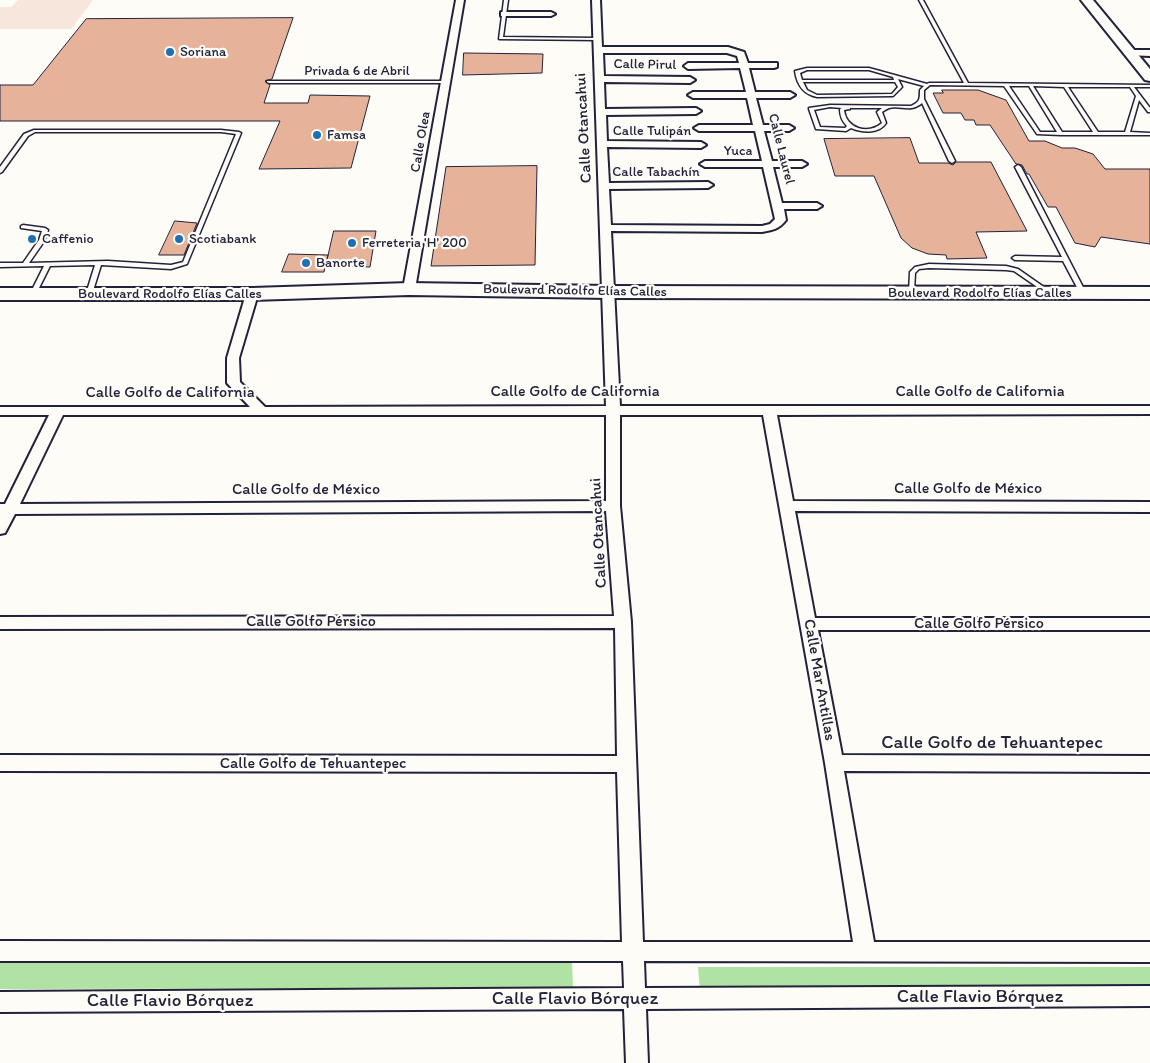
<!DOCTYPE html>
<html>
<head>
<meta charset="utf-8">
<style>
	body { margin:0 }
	canvas { display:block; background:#fdfcf7 }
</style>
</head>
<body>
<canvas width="1150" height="1063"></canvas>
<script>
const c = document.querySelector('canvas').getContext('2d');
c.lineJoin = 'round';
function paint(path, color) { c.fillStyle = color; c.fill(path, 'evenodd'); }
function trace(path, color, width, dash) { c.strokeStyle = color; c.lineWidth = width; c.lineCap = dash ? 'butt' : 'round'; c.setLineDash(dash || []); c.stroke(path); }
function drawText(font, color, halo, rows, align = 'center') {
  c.font = font + ' Itim,sans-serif'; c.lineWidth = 4.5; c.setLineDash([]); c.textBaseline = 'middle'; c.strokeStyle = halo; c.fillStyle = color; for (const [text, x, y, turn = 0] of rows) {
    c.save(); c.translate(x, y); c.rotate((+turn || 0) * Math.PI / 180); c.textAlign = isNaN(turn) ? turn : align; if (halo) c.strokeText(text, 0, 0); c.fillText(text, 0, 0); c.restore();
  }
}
const built = new Path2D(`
	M18,0H93L71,29H0V7H11Z`);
const green = new Path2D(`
	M0,961H572L573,988L0,989Z
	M698,967H1150V988L700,990Z`);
const building = new Path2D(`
	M293,18L272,79L265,81L270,85L264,103H308L310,95L370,96L351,168L259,169L280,121H0V85H33L86,19Z
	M464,53L543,54L542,73L463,75Z
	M942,90H978L1006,100L1029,141H1045L1062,148H1075L1093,154L1105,169H1150V244L1101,237L1095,247L1075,243L1056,207H1048L1029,174H1027L1022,165L1016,164L990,125H976L974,120H965L961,113H943L933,93H943Z
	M910,138L919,163H948L953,165L956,162H991L1027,231L976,232L987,258L947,259L946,255L928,254L912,248L901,238L874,176H835L824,139Z
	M537,166L535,265L431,266L446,167Z
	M175,221L197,223L184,255H159Z
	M334,231H376L370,267L326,266Z
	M289,254L328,255L324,272H282Z`);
const lane = new Path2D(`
	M504,0H508L503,37L597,38L599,39L597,40L499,39Z
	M919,0H923L968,83L1150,85V87H1134L1150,108V112H1148L1139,100L1130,132L1150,133V135H1061L1037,134L1004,86L930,85L924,90V99L955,161L952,163L949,161L922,103C910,113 901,105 889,108C886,109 884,111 882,112L886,123C879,134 862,133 851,128L846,131L816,129L809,109V108L830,105L911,106C920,102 920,99 920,90L924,86L898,79L902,87L893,96L817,97C803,94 797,85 795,71L807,68H869L927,84L929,83H964ZM807,70H869L893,77L894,80H802L800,73ZM803,82H895L898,87L892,94L817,95L807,90ZM1009,86H1029L1057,132H1040ZM1033,86L1064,87L1093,132H1062ZM1068,87H1130L1136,96L1125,132H1098ZM830,107L842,108L840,109C840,116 842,121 847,126L845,128L820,127L814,110ZM850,108H882L877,112L882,123C869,135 846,129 844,110L850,109Z
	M267,81H445L447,82L445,83H269L267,82Z
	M34,130H221L239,132L241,133L187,264L171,269L101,265L92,294L89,296L86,294L95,265L50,266L36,294L33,296L30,294L44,266L0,267V263H23L39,240L42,231L21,228V226L23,225L45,228L48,230L45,240L29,263L108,261L171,265L183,262L236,134L221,132H35L28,136L2,172L0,173V167L24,134Z
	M1018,165L1021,167L1086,293L1085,294L1083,295L1080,293L1063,261L1015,260L1012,258L1015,256L1062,257L1015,167Z
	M929,264L1006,266L1018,269L1051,292L1050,293H1046L1014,271L1006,270L929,268L919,269L915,273L914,292L913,293H909L910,272L915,267Z`);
const street = new Path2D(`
	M456,0H464L415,289L409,293L403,289Z
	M592,0H600L602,47H728L744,52L748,63H777V67L774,68H749L755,92H790L795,95L790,98H756L763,125H789L794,128L789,131H764L772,161H802L807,164L802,167H773L782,203H817L822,206L817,209H784L786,220C779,229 773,230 762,232L611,231L620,406H1150V414L777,415L793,501L1150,502V512L795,511L815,618H1150V630H818L842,755L1150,756V772L844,771L874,942H1150V962L644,961L645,988L1150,986V1006L646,1009L648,1063H626L624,1009L0,1012V992L624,988L623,961H0V941L622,942L617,772L0,771V755L617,756L615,628L0,629V617L614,616L606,511L15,514L5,533L0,534V504H5L49,415H0V407H250L227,383V358L246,294L252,290L258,294L239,358L240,382L265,407L606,406ZM603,53H727L737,56L739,63H688L684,66L688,69L740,68L746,92H693L688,95L693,98H747L753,125H699L694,128L699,131H755L762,161H705L700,164L705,167H763L775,219L770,224L762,226L611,225L609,189L708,188L713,185L708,182L609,183L607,147L701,148L706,145L701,142L607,141L606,115L696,114L701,111L696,108L605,109L604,82L690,83L695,80L690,77L604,76ZM63,415H606V501L20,504ZM620,415H763L825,763L853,942H643L631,622L620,506Z
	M501,12H551L555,14L551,16H501Z
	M1130,50H1150V56L1127,55V51Z`);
const secondary = new Path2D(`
	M1081,0H1093L1150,69V81L1145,80Z`);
const primary = new Path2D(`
	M409,283L609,286L1150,287V299L609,298L409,295L252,300H0V288H252Z`);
const markers = [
	[170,52,5,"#1f6fb2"],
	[317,135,5,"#1f6fb2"],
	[32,239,5,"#1f6fb2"],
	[179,239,5,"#1f6fb2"],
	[352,243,5,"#1f6fb2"],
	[306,263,5,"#1f6fb2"]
];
const farPoinames = [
	["Soriana",180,52],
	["Famsa",327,135],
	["Caffenio",42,239],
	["Scotiabank",189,239],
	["Ferreteria 'H' 200",362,243],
	["Banorte",316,263]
];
const farStreetnames = [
	["Calle Pirul",645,65,1],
	["Privada 6 de Abril",357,71],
	["Calle Tulipán",652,131],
	["Calle Olea",421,142,-80],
	["Calle Laurel",781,149,76],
	["Yuca",738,151],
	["Calle Tabachín",656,172],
	["Boulevard Rodolfo Elías Calles",575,291,1],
	["Boulevard Rodolfo Elías Calles",980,293],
	["Boulevard Rodolfo Elías Calles",170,294]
];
const streetNames = [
	["Calle Otancahui",584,128,-93],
	["Calle Golfo de California",575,392],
	["Calle Golfo de California",980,392],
	["Calle Golfo de California",170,393],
	["Calle Golfo de México",968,489],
	["Calle Golfo de México",306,490],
	["Calle Otancahui",599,533,-93],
	["Calle Golfo Pérsico",311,622],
	["Calle Golfo Pérsico",979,624],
	["Calle Mar Antillas",819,680,80],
	["Calle Golfo de Tehuantepec",313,764]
];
const nearStreetnames = [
	["Calle Golfo de Tehuantepec",992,743],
	["Calle Flavio Bórquez",980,997],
	["Calle Flavio Bórquez",575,999],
	["Calle Flavio Bórquez",170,1001]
];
paint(built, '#f6e6db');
paint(green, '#afe2a3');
paint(building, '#e7b29a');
trace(building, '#22223b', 1);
trace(lane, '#22223b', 3);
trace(street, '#22223b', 4);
trace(secondary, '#22223b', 4);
trace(primary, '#22223b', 4);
paint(lane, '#fdfcf7');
paint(street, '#fdfcf7');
paint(secondary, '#fdfcf7');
paint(primary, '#fdfcf7');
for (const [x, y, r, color] of markers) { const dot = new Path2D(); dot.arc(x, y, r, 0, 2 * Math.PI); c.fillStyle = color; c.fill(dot); trace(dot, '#fdfcf7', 2); }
drawText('14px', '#22223b', '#fdfcf7', farPoinames, 'left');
drawText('14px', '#22223b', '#fdfcf7', farStreetnames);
drawText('16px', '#22223b', '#fdfcf7', streetNames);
drawText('19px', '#22223b', '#fdfcf7', nearStreetnames);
</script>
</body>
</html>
